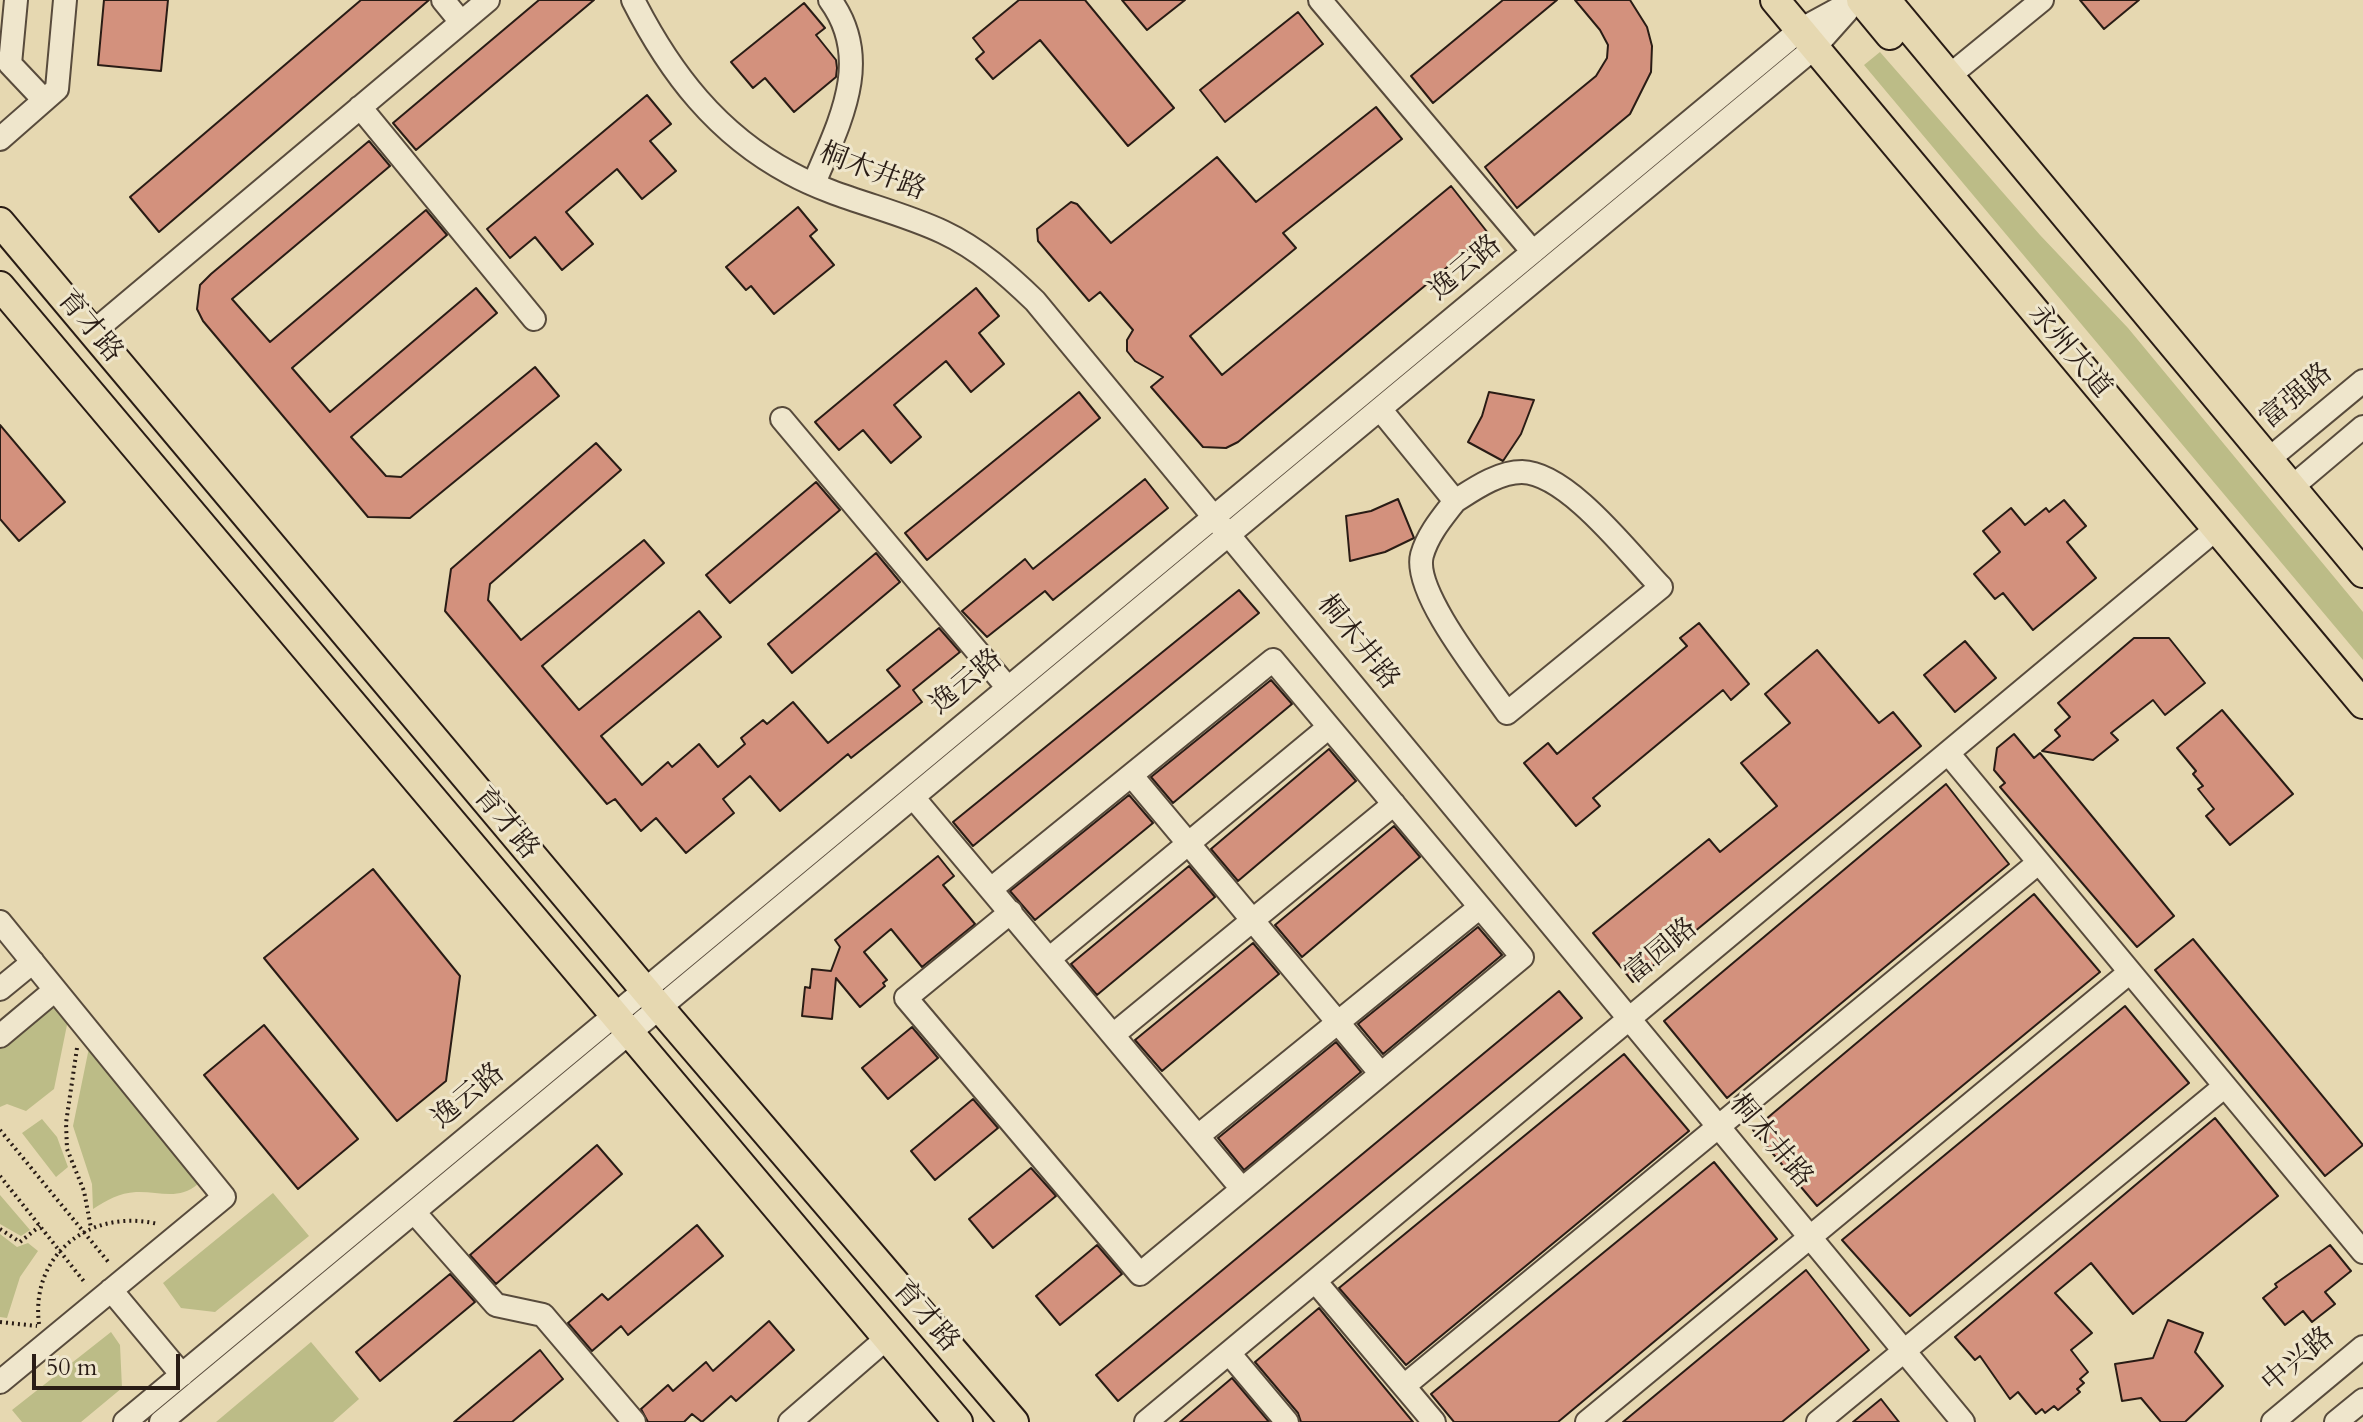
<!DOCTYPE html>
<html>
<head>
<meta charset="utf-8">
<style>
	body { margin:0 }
	#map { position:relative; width:2363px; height:1422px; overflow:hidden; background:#e6d8b1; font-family:Cardo,serif }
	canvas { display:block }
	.scale { position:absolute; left:32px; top:1354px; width:148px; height:36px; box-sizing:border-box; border:4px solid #291c15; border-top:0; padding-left:10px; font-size:24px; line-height:28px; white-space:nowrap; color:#291c15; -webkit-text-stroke:6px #efe6cc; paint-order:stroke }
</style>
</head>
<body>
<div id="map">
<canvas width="2363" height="1422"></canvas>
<div class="scale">50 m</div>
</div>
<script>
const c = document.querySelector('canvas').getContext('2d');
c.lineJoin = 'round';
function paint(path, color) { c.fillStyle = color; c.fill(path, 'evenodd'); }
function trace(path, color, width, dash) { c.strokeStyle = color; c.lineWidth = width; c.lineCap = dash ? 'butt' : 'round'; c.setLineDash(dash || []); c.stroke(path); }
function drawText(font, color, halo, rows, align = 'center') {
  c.font = font + ' Cardo,"Noto Serif SC",serif'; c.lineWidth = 6; c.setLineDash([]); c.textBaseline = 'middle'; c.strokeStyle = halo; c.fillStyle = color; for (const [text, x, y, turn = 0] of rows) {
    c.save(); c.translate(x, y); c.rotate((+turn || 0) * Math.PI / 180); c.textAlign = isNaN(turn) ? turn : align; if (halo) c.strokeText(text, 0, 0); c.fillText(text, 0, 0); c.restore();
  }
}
const green = new Path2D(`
	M1880,52L2040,235L2128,328L2363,612V660L1864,65Z
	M52,1004L69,1015L54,1089L26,1111L7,1104L0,1107V1048Z
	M90,1043L197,1175L198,1184C178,1201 159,1191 136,1192C119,1193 107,1200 93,1209L92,1184L73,1126Z
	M42,1119L57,1137L68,1167L56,1177L22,1133Z
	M273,1193L309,1236L215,1312L181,1308L163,1283Z
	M0,1195L30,1230L21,1236L0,1224Z
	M0,1234L17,1247L28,1243L38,1251L20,1277L7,1318L0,1317Z
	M111,1332L120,1345L122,1388L81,1422H22L12,1410Z
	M311,1342L359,1399L333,1422H216Z`);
const building = new Path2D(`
	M104,0H168L161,71L98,65Z
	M361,0H429L159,232L130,197Z
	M539,0H594L416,150L393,123Z
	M1019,0H1085L1174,108L1128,146L1040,40L993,79L976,59L984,52L973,38Z
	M1122,0H1185L1147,30Z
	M1503,0H1557L1433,103L1411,76Z
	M1575,0H1630L1647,27L1652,46L1651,72L1630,114L1517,208L1485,167L1596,76L1607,58L1608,45L1600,30Z
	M2080,0H2139L2104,29Z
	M804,3L825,28L816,35L836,60L837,68L836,77L794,112L765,78L753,88L731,62Z
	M1298,12L1323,44L1225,122L1200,90Z
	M647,95L671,124L650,141L676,171L642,199L617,169L566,212L593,244L562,270L535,237L510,258L487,229Z
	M1376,107L1402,139L1283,233L1296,248L1190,336L1222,375L1451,186L1488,233L1238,442L1226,448L1203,447L1151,387L1163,377L1135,361L1127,351V340L1133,330L1100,292L1089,301L1038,241L1037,229L1071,202L1077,204L1111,243L1217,157L1256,202Z
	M369,141L390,166L232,299L270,342L426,210L447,235L292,368L330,412L476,288L497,313L351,437L386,476L401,477L535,367L559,396L410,518L368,517L203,321L197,309L200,285L211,274Z
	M798,207L817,230L810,236L834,265L774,314L751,286L746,290L726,267Z
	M976,288L999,316L979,333L1004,364L971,392L946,361L894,405L921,437L891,463L863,430L839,450L815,422Z
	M1079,392L1100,418L927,560L905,533Z
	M1489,392L1534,400L1521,434L1503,461L1468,442L1482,416Z
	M0,425L65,502L19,541L0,519Z
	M596,443L621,470L490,584L488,600L521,640L644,540L664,563L542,666L579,710L699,611L721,637L601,736L642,785L668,762L672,767L699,744L718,767L745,744L741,738L763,720L767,724L793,702L828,743L900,686L887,670L939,628L960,652L913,690L922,702L851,758L848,754L780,811L750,776L723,799L734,813L686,853L656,818L641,831L615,799L607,804L445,611L451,569Z
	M1145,479L1168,508L1053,600L1045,591L987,637L962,611L1025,559L1033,569Z
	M816,482L840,510L730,603L706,575Z
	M1398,499L1414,538L1385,552L1350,561L1346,516L1371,511Z
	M2064,500L2086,526L2067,542L2096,578L2033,630L2003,593L1995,599L1974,574L2000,552L1983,531L2011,508L2025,525L2046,508L2049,512Z
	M876,553L900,582L792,673L768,644Z
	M1239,590L1259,613L973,846L953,822Z
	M1699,623L1749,684L1731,700L1723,690L1593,798L1600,806L1576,826L1524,763L1548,743L1557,754L1687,646L1680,638Z
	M2134,638H2169L2205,683L2165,715L2153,700L2111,733L2118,740L2093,760L2042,751L2060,736L2055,730L2070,717L2058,703Z
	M1965,641L1996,678L1955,712L1924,675Z
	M1817,650L1879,723L1893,712L1921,746L1633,982L1593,933L1709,839L1720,852L1777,806L1741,763L1790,723L1765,694Z
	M1271,680L1292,704L1173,803L1151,777Z
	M2222,710L2293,794L2230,845L2206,816L2214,809L2198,789L2203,786L2193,774L2196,771L2177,748Z
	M2014,734L2034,758L2040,753L2174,916L2137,947L2000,787L2005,783L1994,770L1997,748Z
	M1329,749L1356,781L1238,881L1211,849Z
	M1946,784L2009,864L1727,1098L1664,1021Z
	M1129,795L1153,823L1035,920L1010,891Z
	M1394,826L1420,857L1302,957L1275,925Z
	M938,856L954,876L943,885L975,924L922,967L891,929L864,952L887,980L883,983L885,986L860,1007L836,978L832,1019L802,1016L805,987L810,988L812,969L831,971L840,947L835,940Z
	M1189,866L1215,897L1097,995L1071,964Z
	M373,869L460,976L446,1081L397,1121L264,958Z
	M2034,894L2100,972L1817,1206L1753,1130Z
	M1478,927L1502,955L1383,1054L1358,1024Z
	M2193,939L2363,1145L2325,1176L2155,970Z
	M1253,943L1279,974L1162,1071L1135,1040Z
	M1559,991L1582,1018L1118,1401L1096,1375Z
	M2125,1006L2189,1083L1910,1316L1842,1240Z
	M264,1025L358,1139L298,1189L204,1075Z
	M912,1027L938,1058L888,1099L862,1068Z
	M1336,1042L1361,1072L1244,1170L1218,1138Z
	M1624,1054L1689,1131L1406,1365L1339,1288Z
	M973,1099L998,1128L935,1180L911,1151Z
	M2215,1118L2278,1196L2133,1314L2091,1263L2055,1293L2092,1333L2071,1350L2088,1372L2080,1379L2084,1383L2077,1389L2080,1392L2058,1410L2054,1406L2045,1413L2042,1409L2036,1414L2018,1392L2010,1399L1980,1356L1975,1360L1955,1337Z
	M597,1145L622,1174L496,1284L470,1255Z
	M1714,1162L1777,1239L1558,1422H1454L1431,1394Z
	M1031,1168L1056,1196L993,1248L969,1219Z
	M697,1225L723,1256L628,1335L621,1326L592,1351L568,1323L602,1294L608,1300Z
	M1097,1245L1122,1274L1060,1325L1036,1296Z
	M2330,1245L2351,1271L2325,1292L2335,1304L2312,1322L2303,1311L2285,1325L2263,1298L2277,1287L2275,1284Z
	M1806,1270L1869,1350L1782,1422H1623Z
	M450,1274L475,1302L380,1381L356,1352Z
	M1319,1308L1346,1341L1413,1422H1301L1298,1413L1255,1362Z
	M2168,1320L2203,1333L2195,1352L2223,1386L2185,1422H2161L2141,1398L2122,1401L2115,1364L2153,1358Z
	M769,1321L794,1350L736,1401L731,1396L702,1422L692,1414L684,1422H648L641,1409L668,1385L673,1391L706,1362L713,1371Z
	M540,1350L563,1379L512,1422H454Z
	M1232,1378L1269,1422H1180Z
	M1881,1399L1899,1422H1853Z`);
const path = new Path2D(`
	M77,1048L66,1123L67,1149L84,1191L91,1228
	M0,1130L110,1264
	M0,1176L86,1284
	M0,1229L20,1242L40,1226
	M0,1322L37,1326
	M39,1324C30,1253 92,1208 158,1224`);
const minor = new Path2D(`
	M16,0L10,64L44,100
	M443,0L461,22
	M633,0C670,73 717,134 790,173C837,199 894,209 943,232C979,249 1007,274 1035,301L1963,1422
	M1320,0L1533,252
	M1949,76L2042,0
	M360,107L534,319
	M0,139L57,89L65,0
	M814,183C839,123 874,60 830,0
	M93,332L488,0
	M1380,409L1455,501C1442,518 1428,534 1422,555C1412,592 1485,681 1507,713L1661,587C1630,555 1568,473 1522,472C1498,472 1474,489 1455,501
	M782,419L1008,688
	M2269,459L2363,381
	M2292,487L2363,427
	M1948,753L2363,1252
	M1132,776L1381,1074
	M913,797L1242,1189
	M991,889L1273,660L1522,957L1140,1274L906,998L1011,912
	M0,922L224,1197L0,1382
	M1049,959L1329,727
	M0,989L33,962
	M1113,1035L1394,804
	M0,1036L55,990
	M1198,1136L1480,907
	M414,1212L496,1305L543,1315L634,1422
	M1315,1281L1434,1422
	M111,1290L182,1375
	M1229,1353L1287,1422
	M1404,1386L2038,863
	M125,1422L1800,30L1855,0
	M161,1422L1814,48L1847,11
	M790,1422L887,1338
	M1146,1422L2216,529
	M1587,1422L2130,972
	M1818,1422L2225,1086
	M2273,1422L2363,1347
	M2336,1422L2363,1400`);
const major = new Path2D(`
	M1775,0L2363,704
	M1861,0L1890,35
	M1886,0L2363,573
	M0,222L660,1008L1014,1422
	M0,286L958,1422`);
const streetNames = [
	["桐木井路",872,173,21],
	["逸云路",1466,269,-40],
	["育才路",89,327,50],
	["永州大道",2069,352,50],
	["富强路",2297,397,-40],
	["桐木井路",1357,643,51],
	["逸云路",967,683,-40],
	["育才路",505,824,50],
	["富园路",1662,952,-40],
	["逸云路",469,1097,-40],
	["桐木井路",1770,1142,50],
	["育才路",925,1317,49],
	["中兴路",2299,1361,-40]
];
paint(green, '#bcbc87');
paint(building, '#d3917d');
trace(building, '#291c15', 2);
trace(minor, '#584b3c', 26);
trace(major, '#291c15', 32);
trace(path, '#291c15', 4, [2, 4]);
trace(minor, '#efe6cc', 22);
trace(major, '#e6d8b1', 28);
drawText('28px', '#291c15', '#efe6cc', streetNames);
</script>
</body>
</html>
